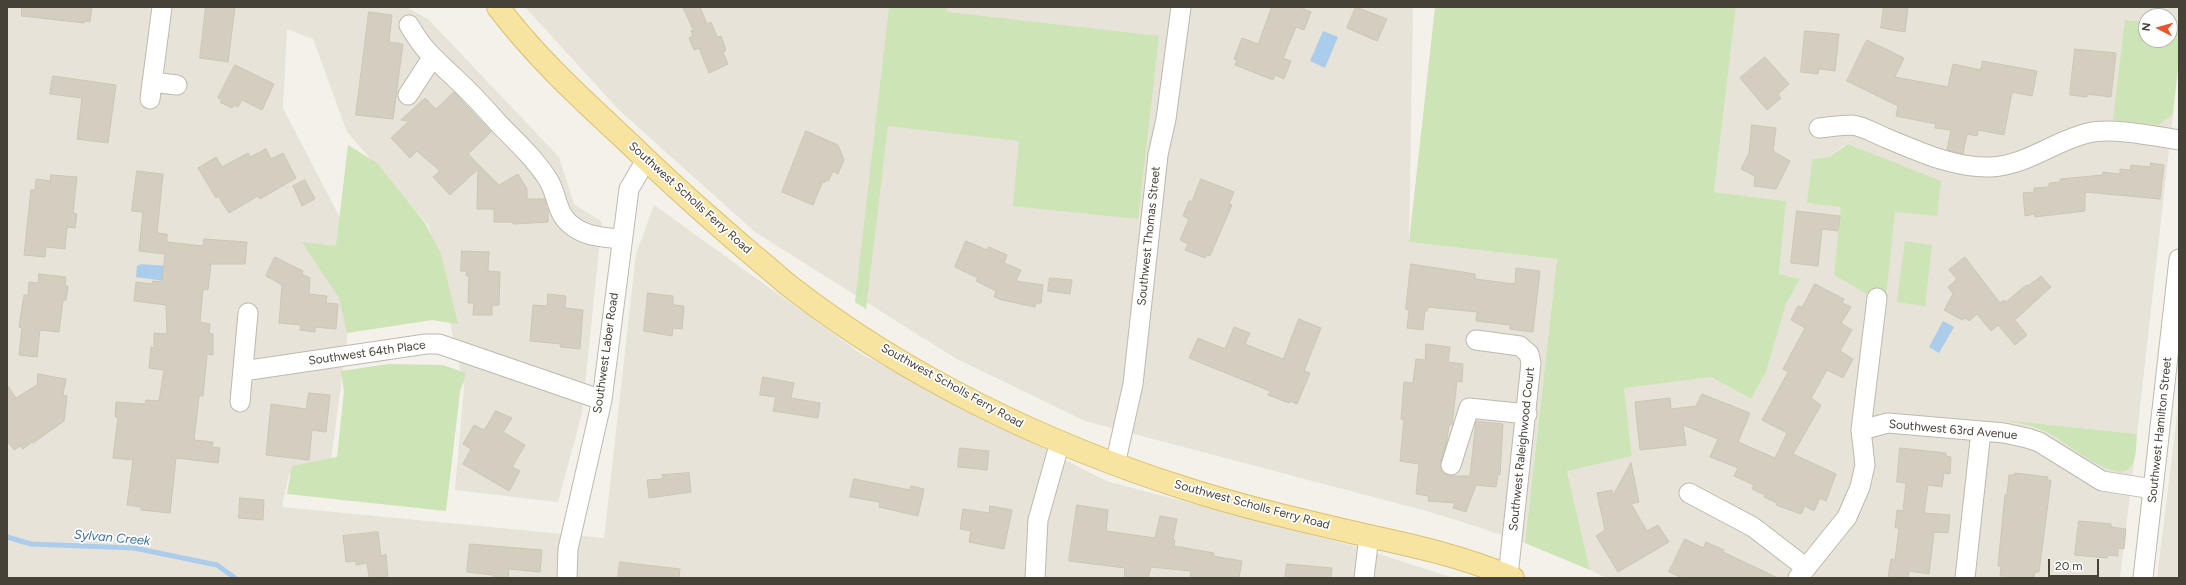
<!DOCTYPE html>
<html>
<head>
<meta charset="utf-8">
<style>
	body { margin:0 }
	#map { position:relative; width:2186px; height:585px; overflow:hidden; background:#f3f1ea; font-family:Figtree,sans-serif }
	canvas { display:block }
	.frame { position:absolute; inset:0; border:8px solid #474238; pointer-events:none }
	.north { position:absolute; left:2138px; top:8px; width:40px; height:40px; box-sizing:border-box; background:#fff; border:1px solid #b5b3af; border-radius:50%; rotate:276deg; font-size:11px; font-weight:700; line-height:16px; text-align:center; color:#474238 }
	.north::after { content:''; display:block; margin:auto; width:14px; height:18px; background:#e8562c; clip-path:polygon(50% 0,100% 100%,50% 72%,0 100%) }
	.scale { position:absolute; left:2048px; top:559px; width:51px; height:18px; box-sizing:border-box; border:2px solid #474238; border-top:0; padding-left:5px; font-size:12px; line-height:14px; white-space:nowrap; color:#474238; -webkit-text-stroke:3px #fff; paint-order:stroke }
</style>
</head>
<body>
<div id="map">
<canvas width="2186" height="585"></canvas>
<div class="frame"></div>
<div class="north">N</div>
<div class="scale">20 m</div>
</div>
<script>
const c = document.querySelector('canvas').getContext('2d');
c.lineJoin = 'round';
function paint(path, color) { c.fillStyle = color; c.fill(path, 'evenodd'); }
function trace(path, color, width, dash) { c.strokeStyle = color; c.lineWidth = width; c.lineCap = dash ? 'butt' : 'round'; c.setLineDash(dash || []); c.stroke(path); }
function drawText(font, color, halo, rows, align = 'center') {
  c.font = font + ' Figtree,sans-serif'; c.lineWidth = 3.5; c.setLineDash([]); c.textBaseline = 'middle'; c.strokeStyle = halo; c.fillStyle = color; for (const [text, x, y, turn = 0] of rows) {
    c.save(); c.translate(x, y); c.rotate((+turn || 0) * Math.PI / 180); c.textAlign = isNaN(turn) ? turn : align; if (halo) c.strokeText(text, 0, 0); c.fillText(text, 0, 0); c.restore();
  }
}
const residential = new Path2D(`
	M7,7H406L428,19L559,157L574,204L602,222L582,413L558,502L455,490L464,387L429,226L347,132L313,39L287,29L283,108L339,216L351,309L329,475L289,474L282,507L604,538L636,254L654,205L863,355L1106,481L1350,545L1454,578H7Z
	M525,7H1413L1409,242L1557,259L1525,543L1472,525L1426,511L1085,421L955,358L755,232L619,110Z
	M1736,7H2179V25L2170,24V16H2146V22L2125,20L2159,125L2173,114L2137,434L2013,421L2048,433L2085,457L2107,468L2126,471L2131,468L2134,462L2120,578H1606L1590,570L1567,470L1632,456L1624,387L1711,377L1751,399L1766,372L1786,304L1800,279L1779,274L1786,201L1714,192ZM1852,145L1913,172L1941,182L1895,212L1808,203L1812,159L1829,157L1843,146Z
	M2179,399V578H2157Z`);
const green = new Path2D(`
	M889,7H947V12L1159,36L1138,219L1013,206L1019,141L888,126L866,309L855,302Z
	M1435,7H1736L1714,192L1786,201L1779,274L1800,279L1786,304L1766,372L1751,399L1711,377L1624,388L1632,456L1567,471L1590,570L1525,543L1557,259L1409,242Z
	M2125,20L2146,22V40H2170V24L2179,25V60L2173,114L2159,125L2113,120Z
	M1848,144L1941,181L1937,216L1895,212L1886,296L1867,294L1834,275L1841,207L1807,203L1812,159L1829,157Z
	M348,145L377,163L425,223L441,254L458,324L432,320L347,333L339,298L302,242L336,246Z
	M1905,241L1932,245L1925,306L1897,302Z
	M389,364L443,365L466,373L460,392L446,511L287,494L292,466L337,457L344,391L341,371Z
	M2004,420L2137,434C2136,444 2137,463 2129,469C2112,482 2064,441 2048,433C2033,426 2019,423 2004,420Z`);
const water = new Path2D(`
	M1323,31L1338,37L1325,68L1310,61Z
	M140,264L166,266L165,281L136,277L137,265L139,266Z
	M1943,321L1954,327L1939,353L1929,347Z`);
const stream = new Path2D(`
	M7,537L31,544L134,548L217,565L235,578`);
const building = new Path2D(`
	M22,7H92L90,22L85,21L84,23L22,16Z
	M206,7H235L228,62L200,58Z
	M683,7H700L707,24L711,22L717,37L721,36L726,50L723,52L728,64L709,73L699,48L694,50L689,38L693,36L691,31L693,30Z
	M1272,7H1300L1311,12L1304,30L1296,27L1283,58L1291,61L1284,79L1275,75L1273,80L1235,65L1237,60L1234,59L1242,38L1258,44Z
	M1356,7L1387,19L1377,41L1347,28Z
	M1884,7H1908L1905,32L1881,28Z
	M369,12L392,15L389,42L403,44L393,119L356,115Z
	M1805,31L1839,34L1835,71L1819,69L1818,74L1801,72Z
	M1867,40L1904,58L1895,77L1948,87L1953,64L1981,70L1982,61L2037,71L2032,96L2012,92L2004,135L1978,130L1977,136L1967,134L1963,154L1947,150L1951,130L1935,128L1936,124L1896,116L1898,106L1847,81Z
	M2075,49L2116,53L2111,97L2087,94V97L2070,95Z
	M1765,57L1789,84L1778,94L1781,98L1767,110L1740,78Z
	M235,65L274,84L262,110L242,100L238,107L234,105L232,108L220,102L222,100L218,98Z
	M53,76L116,85L108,143L77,139L82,98L50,94Z
	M454,92L491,132L468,154L499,185L518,174L527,189V199H545L546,208L548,209V222L513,224V222H494V209H477L478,169L450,195L433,177L440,171L417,151L410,158L391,138L409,121L401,120L425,98L436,109Z
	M1752,125L1776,128L1773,151L1790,161L1776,189L1754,186L1755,176L1741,169L1749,153Z
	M806,131L838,145L844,160L838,174L833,171L829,180L822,183L813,205L782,192Z
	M266,149L271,159L283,153L296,178L260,199L258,196L229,213L218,196L216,198L198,168L216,157L222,167L248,153L250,157Z
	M2151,163L2164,165L2160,199L2085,192V211L2035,217L2034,214L2025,216L2023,193L2034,192V188L2049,187V183L2060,182V179L2103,175V172L2120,174V169L2130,170L2131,165L2150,167Z
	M137,171L163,174L157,233L167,234V242L203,246L204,239L247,242L245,264H211L208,290L203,289L200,322L210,324L209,333L213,334V355L207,354L203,396H199L194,440L213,442L212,447L220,448L218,463L176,458L170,513L141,510V507L127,505L133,460L113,458L118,417H115L116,402L145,404L146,400L159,401L164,370L149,368L151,347L154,348V333L167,334L166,305L134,301L136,282L152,284L153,281L162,282L165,254L139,251L143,212L132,211Z
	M51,175L77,177L73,213L77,214L75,228L67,227L65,249L46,247L45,257L24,255L31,190H35L36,179L50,181Z
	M1201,179L1234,192L1229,204L1232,205L1210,256L1207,255L1205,258L1185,250L1188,244L1180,240L1189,219L1183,216L1189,201H1192Z
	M305,180L315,199L302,206L293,186Z
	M1797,211L1840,216L1838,231L1822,229L1818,266L1791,263Z
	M966,241L987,250L989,247L1007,255L1004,263L1021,270L1016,281L1043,285L1041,303H1036L1035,307L1002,300L994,297L996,291L976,281L978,278L955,267Z
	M462,251L489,252L488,271L500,272L499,305H492V315H473L474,303H468L469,276H466L467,271H461Z
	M275,257L303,271L302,274L310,278L309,294L327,296L326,303L338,304L336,329L315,327V332L300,330L301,325L279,323L282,285L266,276Z
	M1965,257L2000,303L2004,300L2006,302L2026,285L2028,286L2041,276L2051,287L2015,320L2027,335L2015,345L1998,325L1991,331L1977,314L1969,321L1965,318L1962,320L1944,310L1953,294L1948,287L1957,279L1949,270Z
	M1411,264L1475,274V279L1515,284L1516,268L1540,271L1533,332L1510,329V325L1476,321L1477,312L1428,307L1427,311H1425L1423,330L1407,328L1409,310L1406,309Z
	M39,274L66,277L65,286H68L66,300H63L59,332L40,330L37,357L19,355L22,328L19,327L24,295H28L29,282L38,283Z
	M1050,278L1072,280L1070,294L1048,291Z
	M1815,284L1844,299L1842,303L1851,307L1841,323L1852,330L1840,351L1853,359L1843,378L1827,370L1811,398L1821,405L1793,454L1836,474L1826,501L1820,498L1814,511L1805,506L1801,514L1776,505L1777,503L1764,497L1765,495L1752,489L1754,485L1734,476L1738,468L1710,457L1718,439L1683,425L1686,445L1640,450L1635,402L1670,398L1671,409L1696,406L1702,394L1750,413L1738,442L1775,458L1787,433L1762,420L1788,372L1783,369L1805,328L1791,320L1798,306L1802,307Z
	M648,293L673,296V303L674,305L684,306L682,329L673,328L672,336L644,331Z
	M548,294L566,296L565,308L583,310L580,349L560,347L561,344L530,341L533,305L547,306Z
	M1299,319L1321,328L1304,371L1310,373L1297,404L1290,401L1289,403L1268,395L1270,391L1189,358L1198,338L1225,349L1234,327L1250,333L1245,344L1283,359Z
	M1426,344L1450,347L1448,362L1463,364L1462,382L1457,381L1452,425H1449L1447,440L1441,462L1440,468L1443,473L1448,476H1470L1476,421L1503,424L1500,475L1498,474L1496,487L1476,485L1466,512L1453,508L1455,503L1428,501L1429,496L1416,494L1419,464L1400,461L1404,420L1401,419L1404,382L1413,383L1416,359L1425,360Z
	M38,374L66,379L63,395L67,396L64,421L33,443L32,442L23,449L20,446L14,450L7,441V385L16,398L37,385Z
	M763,377L794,383L791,398L820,403L818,418L773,411L776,397L760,395Z
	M309,393L330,395L326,432L312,430L309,460L266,455L271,404L306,409Z
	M496,411L512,418L503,432L525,445L512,467L520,471L509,491L463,464L471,449L463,444L474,425L484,430Z
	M960,448L989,451L987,470L958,467Z
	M1900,448L1946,453V456L1951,457L1950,474L1944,473L1942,487L1928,485L1924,513L1950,515L1948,533L1934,532L1929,574L1909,571L1908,578H1888L1891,559L1895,560L1899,528H1895L1897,510L1903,511L1906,483L1897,482Z
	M1631,463L1639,502L1631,504L1647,531L1658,525L1669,542L1618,572L1596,536L1605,530L1597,493L1612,490L1613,495Z
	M689,473L691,492L649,498L647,480L663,479L662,475Z
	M2015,473L2048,477L2047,480H2051L2039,572H2035L2034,578H2004L2005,576H2000L2001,566H1998L2005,495H2007L2009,475H2015Z
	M854,479L910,490L911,486L924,489L918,516L879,507L880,502L850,497Z
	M240,498L264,500L263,520L239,518Z
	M1077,505L1108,510L1106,531L1155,538L1160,516L1177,519L1173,540H1175L1174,546L1214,553L1213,556L1242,561L1239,578H1190L1191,571L1151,567L1148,578H1124L1125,568L1069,561Z
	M990,506L1012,510L1004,549L969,542L971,531L960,529L963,509L989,513Z
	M2079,521L2111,524V527L2126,529L2124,549L2118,548V556L2108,555L2107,558L2075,555Z
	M378,532L381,556L386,554L388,578H369L367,563L356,565V561L346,562L343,536Z
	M1685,539L1703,548L1706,542L1724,550L1723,552L1778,578H1682L1669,572Z
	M470,544L542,550L540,572L509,569L508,578H493V575L467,572Z
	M620,562L680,569L679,578H618Z
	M1287,564L1332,568L1331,578H1285Z`);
const minor = new Path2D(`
	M409,25C424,51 434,58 455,78C470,92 485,108 499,124C517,142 536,160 549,181C557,195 557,214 570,224C585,237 602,237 621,239
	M152,82L177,85
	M408,95L432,58
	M150,99L162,7
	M1819,128C1830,127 1841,125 1852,125C1863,126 1876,134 1886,138C1920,152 1954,168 1991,167C2028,165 2054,141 2088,133C2112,127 2154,136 2179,140
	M1476,340L1520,346L1529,354L1531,363L1508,576
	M243,371L426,344H439L602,400
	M240,402L248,313
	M1861,430L1888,423L2004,433L2027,438L2039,442L2102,481L2153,489
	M1115,465L1133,384L1158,155L1166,119L1181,7
	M1451,465L1469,408L1527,414
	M1689,493L1753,527L1805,567
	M567,578L568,549L602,400L629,189L646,160
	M1035,578L1038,520L1060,442
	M1364,578L1369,536
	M1798,578L1847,517L1860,487L1865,465L1861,430L1877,298
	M1965,578L1981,431
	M2143,578L2179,259`);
const major = new Path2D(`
	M498,7C537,59 584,101 631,145C671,184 713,221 755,257C768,267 779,278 792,288C907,377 1046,444 1184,488C1243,507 1304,521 1364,535C1415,546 1465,557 1513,578`);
const streetNames = [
	["Southwest Scholls Ferry Road",690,198,42],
	["Southwest Thomas Street",1149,236,-84],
	["Southwest 64th Place",367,353,-8],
	["Southwest Laber Road",606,353,-82],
	["Southwest Scholls Ferry Road",952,386,29],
	["Southwest 63rd Avenue",1953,430,5],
	["Southwest Hamilton Street",2160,430,-84],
	["Southwest Raleighwood Court",1522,449,-84],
	["Southwest Scholls Ferry Road",1252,505,15]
];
const waterNames = [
	["Sylvan Creek",112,538,5]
];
paint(residential, '#e7e3d8');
paint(green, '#cce4b6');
paint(water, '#abcceb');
trace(stream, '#abcceb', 5);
paint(building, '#d4cec0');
trace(building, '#cec6b4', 1);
trace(minor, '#beb9ad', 21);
trace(major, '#dac271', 24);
trace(minor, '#fff', 19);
trace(major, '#f6e4a0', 22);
drawText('12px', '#474238', '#fff', streetNames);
drawText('italic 13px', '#3a73aa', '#fff', waterNames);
</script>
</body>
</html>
